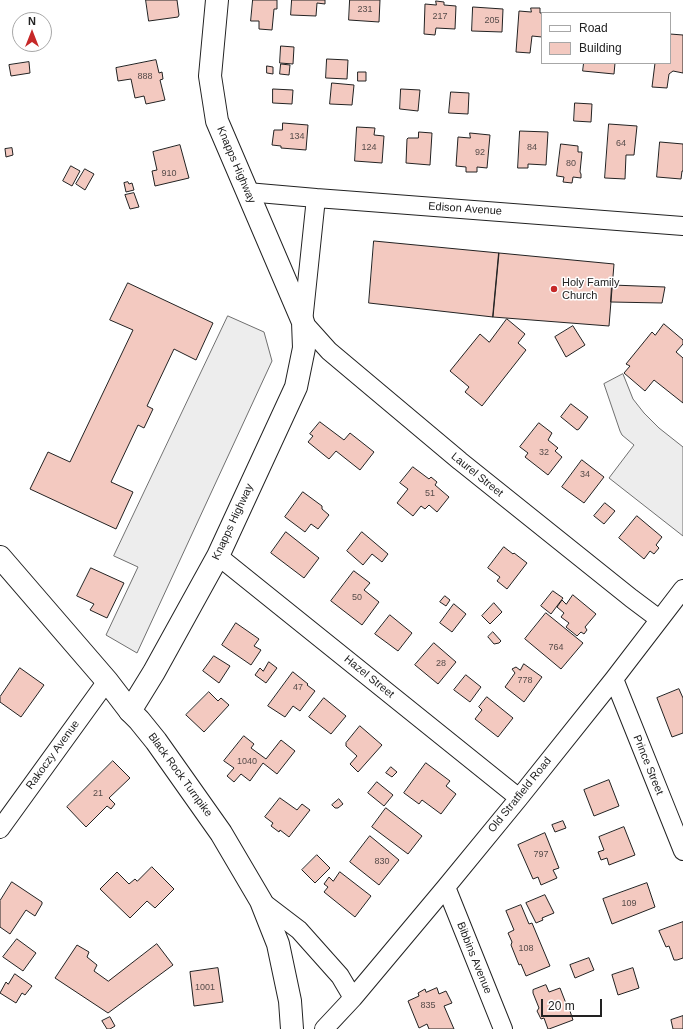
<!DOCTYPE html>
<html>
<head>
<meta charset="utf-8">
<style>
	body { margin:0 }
	#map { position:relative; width:683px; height:1029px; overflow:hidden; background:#fff; font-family:Helvetica,sans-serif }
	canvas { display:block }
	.legend { position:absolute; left:541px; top:12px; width:130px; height:52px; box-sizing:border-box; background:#fff; border:1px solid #a7a7a7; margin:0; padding:5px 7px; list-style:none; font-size:12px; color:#222 }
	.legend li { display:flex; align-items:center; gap:8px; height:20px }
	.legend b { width:20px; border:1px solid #a7a7a7 }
	.north { position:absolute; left:12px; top:12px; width:40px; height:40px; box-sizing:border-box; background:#fff; border:1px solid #a7a7a7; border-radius:50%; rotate:0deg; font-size:11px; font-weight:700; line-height:16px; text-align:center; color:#222 }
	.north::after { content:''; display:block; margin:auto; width:14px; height:18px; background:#c62828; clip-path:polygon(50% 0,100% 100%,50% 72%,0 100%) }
	.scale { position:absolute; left:541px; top:999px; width:61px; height:18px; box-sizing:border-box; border:2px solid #222; border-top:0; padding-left:5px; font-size:12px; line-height:14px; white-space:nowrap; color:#222; -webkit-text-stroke:3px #fff; paint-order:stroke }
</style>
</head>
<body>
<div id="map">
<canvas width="683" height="1029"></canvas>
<ul class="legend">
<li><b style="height:5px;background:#fff"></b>Road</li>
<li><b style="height:11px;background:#f3c9c0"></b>Building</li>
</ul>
<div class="north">N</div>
<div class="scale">20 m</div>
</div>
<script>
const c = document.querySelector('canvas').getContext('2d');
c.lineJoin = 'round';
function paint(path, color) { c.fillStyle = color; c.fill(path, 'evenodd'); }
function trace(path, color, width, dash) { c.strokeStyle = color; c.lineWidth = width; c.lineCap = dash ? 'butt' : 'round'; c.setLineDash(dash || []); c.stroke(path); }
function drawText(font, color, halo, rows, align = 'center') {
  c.font = font + ' Helvetica,sans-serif'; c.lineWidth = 3; c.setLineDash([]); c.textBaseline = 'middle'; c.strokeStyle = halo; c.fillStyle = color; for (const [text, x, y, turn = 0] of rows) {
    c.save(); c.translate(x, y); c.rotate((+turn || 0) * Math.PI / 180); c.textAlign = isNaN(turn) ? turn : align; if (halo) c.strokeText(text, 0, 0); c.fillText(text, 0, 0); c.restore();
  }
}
const parking = new Path2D(`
	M228,316L264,332L272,361L137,653L106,635L138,567L114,556Z
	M623,374L633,399L644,413L659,428L683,447V536L609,478L634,445L622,435L620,431L604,384Z`);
const building = new Path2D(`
	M146,0H177L179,15L178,17L149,21Z
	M253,0H277V9H274L272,30L259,29V21H251Z
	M292,0H325V4L317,3L316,16L291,15Z
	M350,0H380L379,22L349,20Z
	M436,1L444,2V5L456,6L455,29L436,28L435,35L424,34L425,4L436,5Z
	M473,7L503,9L502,32L472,31Z
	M531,8H540V13H542V37L532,36L530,53L516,52L519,11L531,12Z
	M670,34L683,35V73L673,71L669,74L667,88L652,87L655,63H670Z
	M281,46L294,47L293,64L280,63Z
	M327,59L348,60L347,79L326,78Z
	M156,60L159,73L162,72L163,79L160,80L165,100L146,104L144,96L135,98L131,79L118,81L116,68Z
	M29,62L30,73L11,76L9,65Z
	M584,63H615L614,74L583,71Z
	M281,64L290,65L289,75L280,74Z
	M267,66L273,67V74L267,73Z
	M358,72H366V81H358Z
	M332,83L354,85L352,105L330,104Z
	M273,89L293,90L292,104L273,103Z
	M401,89L420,90L418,111L400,109Z
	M451,92L469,93L468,114L449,113Z
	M575,103L592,104L591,122L574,121Z
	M283,123L308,125L306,150L281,148V146L272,145L274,130H282Z
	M609,124L637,126L634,155H626L625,179L605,178Z
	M357,127L375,128L374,135L384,136L382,163L355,161Z
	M520,131L548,132L546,165L528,164V168H518Z
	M419,132L432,133L430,165L406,163L407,139L408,138H418Z
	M470,133L490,135L487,168L477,167V172H466V167L456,166L458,137L470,138Z
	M660,142L683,144V171H682L681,179L657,177Z
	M561,144L578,146V152H582L580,172L581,174V178L573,177L572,183L563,182L564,177L557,176Z
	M180,145L189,178L155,186L152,171L157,170L153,152Z
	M12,148L13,155L6,157L5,149Z
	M71,166L80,171L72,186L63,181Z
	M85,169L94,174L85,190L76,184Z
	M128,182L129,184L132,183L134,190L126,192L124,183Z
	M134,193L139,207L130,209L125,195Z
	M374,241L499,253L493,317L369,303Z
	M499,253L614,264L609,326L493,317Z
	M128,283L213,323L196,360L174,349L147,406L153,409L144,428L138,425L111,482L133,492L116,529L30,489L48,452L70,462L133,330L110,320Z
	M612,285L665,287L662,303L611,302Z
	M507,319L525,334L518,343L526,350L482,406L465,392L469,387L450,371L480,334L489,342Z
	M664,324L683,340V344L676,352L683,358V403L654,380L645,391L624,373L630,366L626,364L652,332L655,335Z
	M573,326L585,345L566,357L555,337Z
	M571,404L588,417L579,429L577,430L561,417Z
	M320,422L344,440L350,433L374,452L360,470L336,451L329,459L308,442L313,436L310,434Z
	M539,423L552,433L548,440L558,448L555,451L562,457L548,475L525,457L528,453L520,447Z
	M582,460L604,477L584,503L562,487Z
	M413,467L429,479L431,477L437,482L435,485L449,497L437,512L429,505L425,509L421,506L413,516L397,503L408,489L400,483Z
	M303,492L322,506V509L329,515L318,529L311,524L305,532L285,517Z
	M605,503L615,511L604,524L594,516Z
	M637,516L662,537L656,545L659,548L654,554L650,551L644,559L619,538Z
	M286,532L319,558L304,578L271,553Z
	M362,532L388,554L382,562L372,554L363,565L347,551Z
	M504,547L513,554L514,553L527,563L507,589L497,581L500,577L488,568Z
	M91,568L124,583L107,618L90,610L94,604L77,596Z
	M354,571L370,583L364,590L379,602L362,625L331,601Z
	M553,591L563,598L551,614L541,606Z
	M573,595L596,614L585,627L587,630L584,634L581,632L577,636L566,627L569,623L561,617L564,613L557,607L562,600L566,604Z
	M445,596L450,600L446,606L440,602Z
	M494,603L502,612L490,624L482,616Z
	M454,604L466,614L452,632L440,623Z
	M546,613L583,643L561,669L525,639Z
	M390,615L412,633L398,651L375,634Z
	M236,623L259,639L254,646L261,650L251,665L222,645Z
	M493,632L501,641L499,643L494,644L488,637Z
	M434,643L456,662L438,684L415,665Z
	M214,656L230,666L219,683L203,671Z
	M269,662L277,668L266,683L255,675L260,668L263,671Z
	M524,664L542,677L524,702L505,687L515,673L512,669L516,667L520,670Z
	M20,668L44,685L21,717L0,702V697Z
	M293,672L308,684L307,685L315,691L300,711L293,706L285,717L268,706Z
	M466,675L481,687L470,702L454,690Z
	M679,689L683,698V733L672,737L657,698Z
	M209,692L218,701L221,698L229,705L204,732L186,715Z
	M487,697L513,718L498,737L475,719L482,710L479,707Z
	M324,698L346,716L331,734L309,717Z
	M360,726L382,745L358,772L350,764L357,756L346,746V743Z
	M244,736L254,744L251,748L266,759L281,740L295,751L277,774L263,763L250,781L241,774L234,782L227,776L234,768L224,761Z
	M113,761L130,778L109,798L115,804L111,809L107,806L86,827L67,807Z
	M426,763L450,781L446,786L456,794L441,814L422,800L419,804L404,793Z
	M391,767L397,772L392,777L386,773Z
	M609,780L619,806L594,816L584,790Z
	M377,782L393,795L384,806L368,793Z
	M280,798L297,810L302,804L310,810L289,837L280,830L279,832L271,826L273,823L265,817Z
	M339,799L343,804L338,808H335L332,805Z
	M386,808L422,836L408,854L372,827Z
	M563,821L566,828L555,832L552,825Z
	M624,827L635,855L609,865L607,858L601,860L598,852L604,850L599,837Z
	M545,833L559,868L553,870L557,878L541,885L538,877L533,879L518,845Z
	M370,836L399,860L379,885L350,862Z
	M317,855L330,868L315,883L302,870Z
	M152,867L174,889L155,908L147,901L130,918L100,889L117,872L129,884L135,879L137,881Z
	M340,872L371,896L355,917L324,892L328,887L324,884L329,877L333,881Z
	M12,882L42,902V904L35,916L26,910L10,934L0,927V901Z
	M647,883L655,907L612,924L603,899Z
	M545,895L554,913L542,918L543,920L536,923L526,903Z
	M521,905L529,924L532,923L550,966L526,976L521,964L519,965L511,945L512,942L508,933L514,930L506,911Z
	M683,922V958L677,960H674L669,946L666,947L659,931Z
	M17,939L36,953L23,971L3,957Z
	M157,944L173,965L108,1013L55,978L77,945L89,952L87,957L97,965L94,971L108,981Z
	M589,958L594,970L575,978L570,965Z
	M218,968L223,1002L194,1006L190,972Z
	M633,968L639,988L618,995L612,975Z
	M15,974L32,986L25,995L22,993L16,1003L0,993L6,982L8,984Z
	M546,985L549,992L560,988L567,1006L571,1004L573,1010L570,1011L573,1020L549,1029H548L544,1018L541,1019L537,1011L539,1008L533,993V990Z
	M437,988L439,994L446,991L452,1003L444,1006L454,1029H429L427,1024L419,1028L408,1001L419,996L418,993L425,989L426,992Z
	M683,1016V1029H673L671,1020Z
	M110,1017L115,1026L110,1029H107L102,1021Z`);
const minor = new Path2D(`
	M247,192L316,198L343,200L683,226
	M316,198L303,322L329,351L460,461L631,598L659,619
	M218,556L519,798
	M614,679L683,851
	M0,829L107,681
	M446,887L503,1029
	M261,901L299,930L340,976L353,998
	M324,1029L353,998L446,887L519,798L614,679L683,589`);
const tertiary = new Path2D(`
	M130,711L154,672L218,556L296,387L304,348L303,322L217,121L210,76L217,0`);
const primary = new Path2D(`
	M0,557L107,681L130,711L139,720L156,741L221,833L261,901L278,944L290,1001L292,1029`);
const markers = [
	[554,289,4,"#c62828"]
];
const numberNames = [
	["231",365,10],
	["217",440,17],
	["205",492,21],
	["888",145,77],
	["134",297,137],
	["64",621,144],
	["124",369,148],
	["84",532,148],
	["92",480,153],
	["80",571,164],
	["910",169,174],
	["32",544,453],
	["34",585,475],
	["51",430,494],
	["50",357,598],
	["764",556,648],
	["28",441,664],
	["778",525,681],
	["47",298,688],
	["1040",247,762],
	["21",98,794],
	["797",541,855],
	["830",382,862],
	["109",629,904],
	["108",526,949],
	["1001",205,988],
	["835",428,1006]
];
const streetNames = [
	["Knapps Highway",236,165,67],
	["Edison Avenue",465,209,4],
	["Laurel Street",477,475,39],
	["Knapps Highway",233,522,-65],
	["Hazel Street",369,677,39],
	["Rakoczy Avenue",53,755,-54],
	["Prince Street",648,765,68],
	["Black Rock Turnpike",180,775,54],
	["Old Stratfield Road",520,795,-51],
	["Bibbins Avenue",474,958,68]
];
const poiNames = [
	["Holy Family",562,283],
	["Church",562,296]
];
paint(parking, '#ededed');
trace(parking, '#6f6f6f', 1);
paint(building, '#f3c9c0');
trace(building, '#222', 1);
trace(minor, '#222', 20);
trace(tertiary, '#222', 24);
trace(primary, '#222', 24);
trace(minor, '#fff', 18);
trace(tertiary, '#fff', 22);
trace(primary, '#fff', 22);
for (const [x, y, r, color] of markers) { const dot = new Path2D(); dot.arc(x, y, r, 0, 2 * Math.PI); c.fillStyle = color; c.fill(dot); trace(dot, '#fff', 1.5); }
drawText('9px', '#564c4a', null, numberNames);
drawText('11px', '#222', '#fff', streetNames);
drawText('11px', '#222', '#fff', poiNames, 'left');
</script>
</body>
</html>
